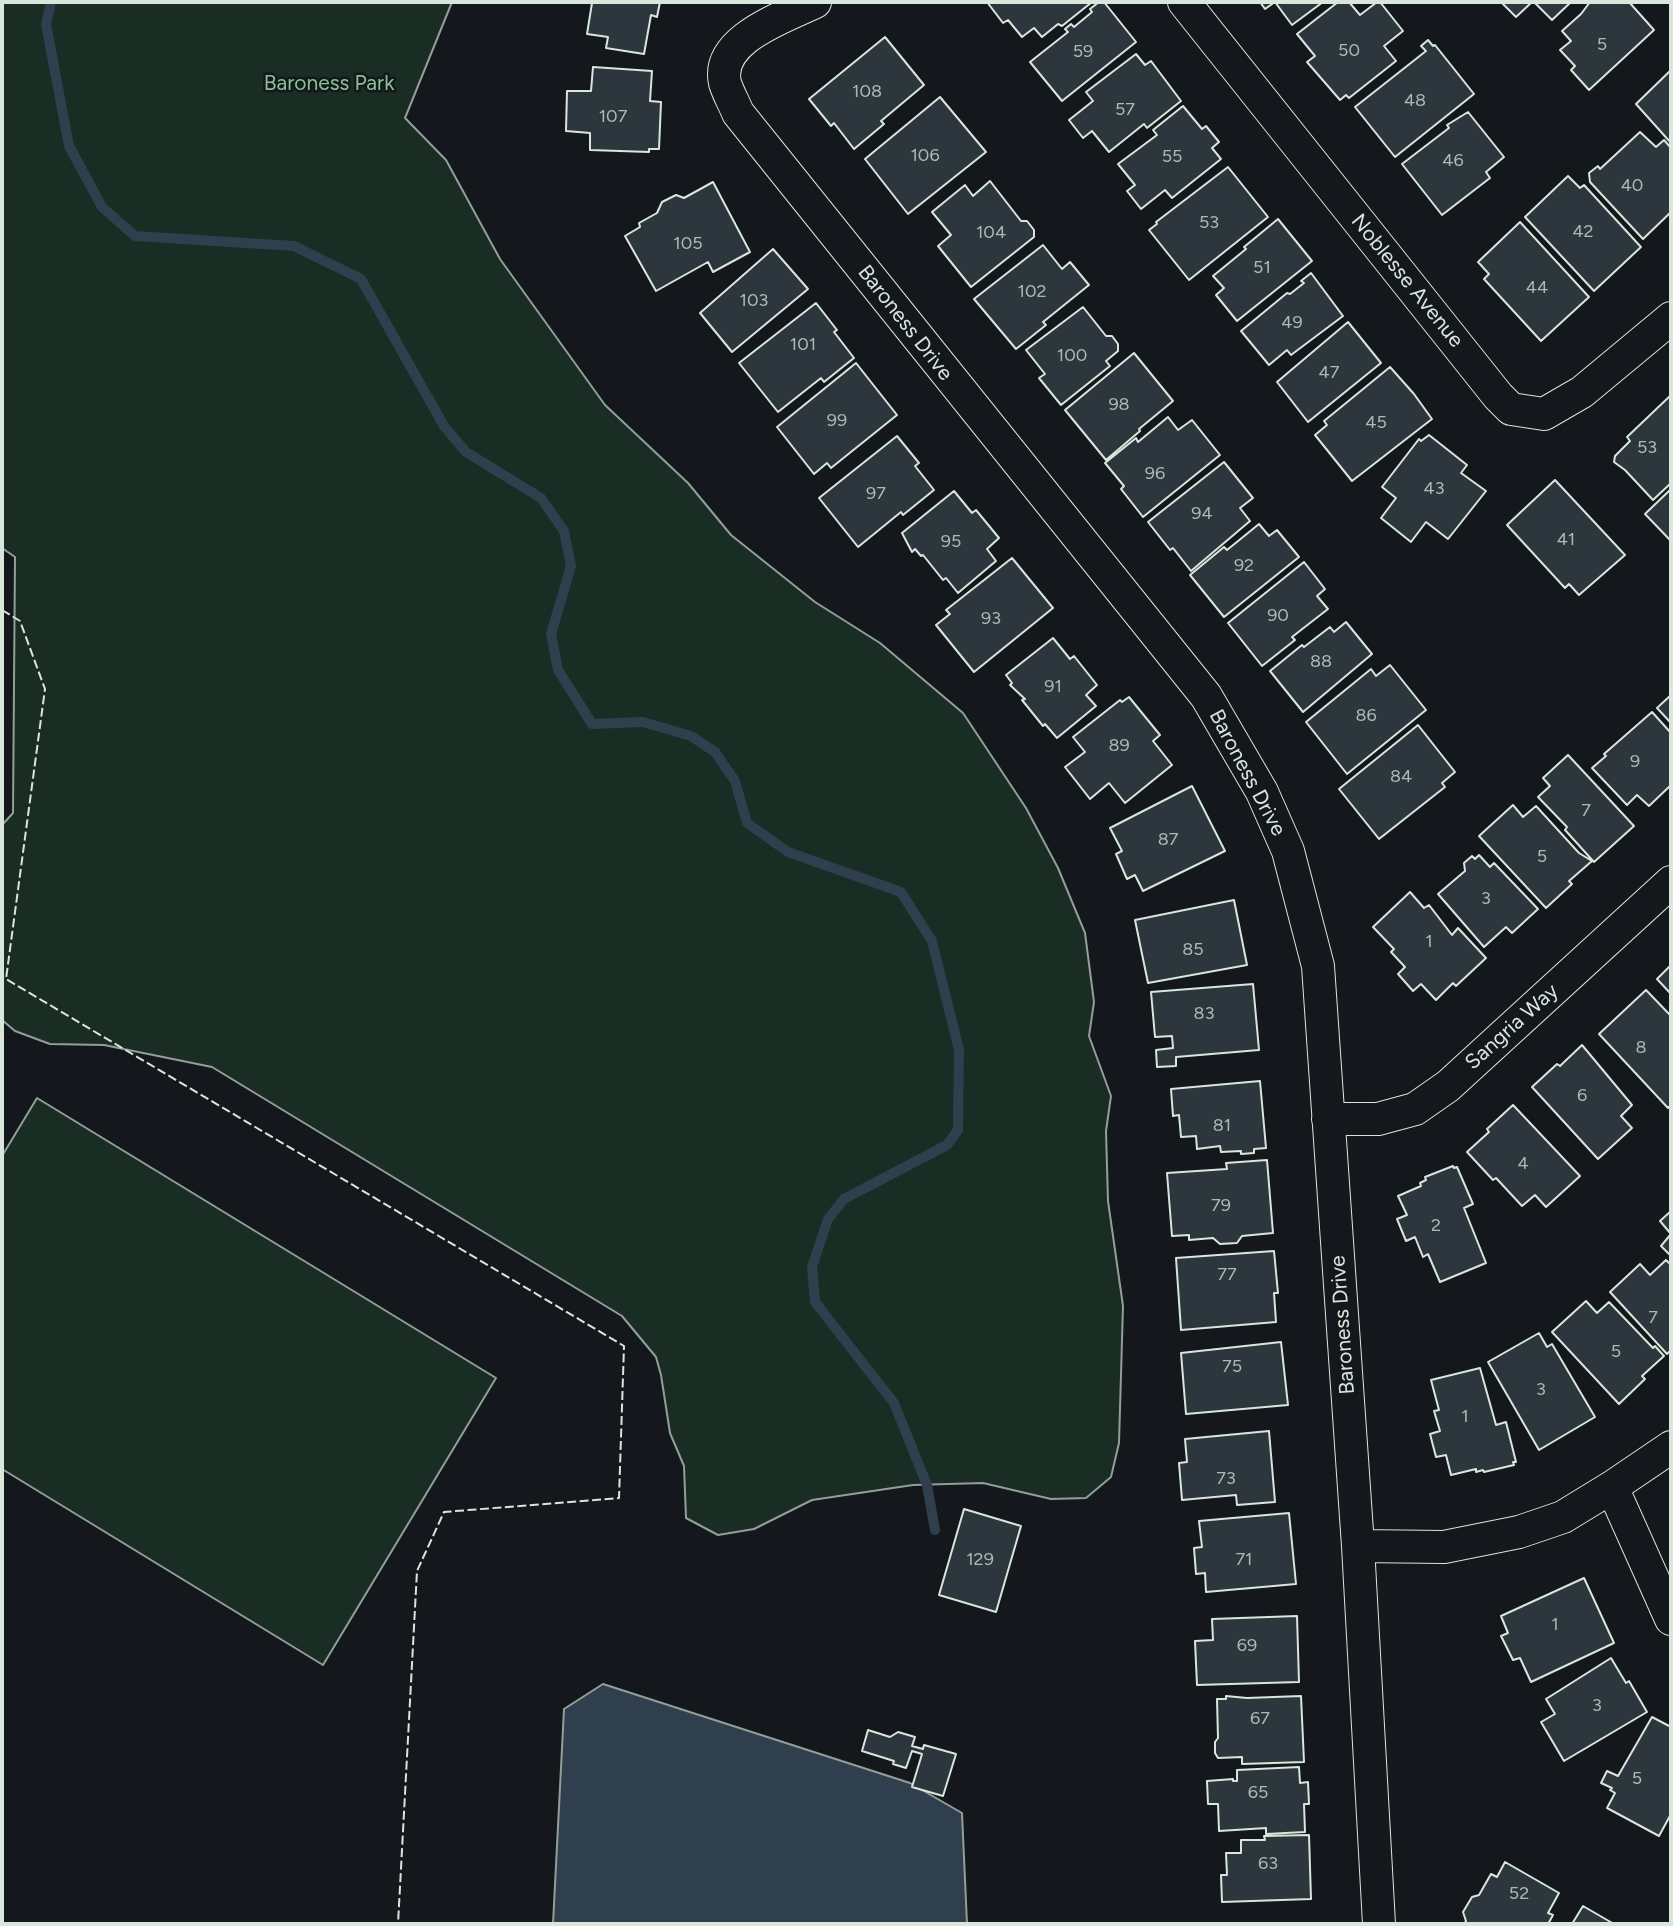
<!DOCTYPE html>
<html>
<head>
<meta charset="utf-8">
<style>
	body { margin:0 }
	#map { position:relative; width:1673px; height:1926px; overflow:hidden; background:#14181c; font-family:Figtree,sans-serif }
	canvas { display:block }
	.frame { position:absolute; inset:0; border:4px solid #d8e6dc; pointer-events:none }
</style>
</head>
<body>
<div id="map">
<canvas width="1673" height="1926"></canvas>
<div class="frame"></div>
</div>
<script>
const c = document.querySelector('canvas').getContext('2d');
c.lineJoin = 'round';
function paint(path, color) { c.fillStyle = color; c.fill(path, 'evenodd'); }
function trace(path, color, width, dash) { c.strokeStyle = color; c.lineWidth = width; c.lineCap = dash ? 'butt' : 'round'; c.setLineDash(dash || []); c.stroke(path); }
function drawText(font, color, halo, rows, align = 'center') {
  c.font = font + ' Figtree,sans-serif'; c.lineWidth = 5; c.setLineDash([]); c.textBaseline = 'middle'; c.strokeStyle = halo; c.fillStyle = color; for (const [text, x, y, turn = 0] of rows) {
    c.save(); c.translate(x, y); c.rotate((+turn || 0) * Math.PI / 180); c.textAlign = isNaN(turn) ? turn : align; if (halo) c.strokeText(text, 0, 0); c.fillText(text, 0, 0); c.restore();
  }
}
const green = new Path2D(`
	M2,2H452L405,118L446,160L500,259L605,405L688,483L731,535L815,602L880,643L963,713L1026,808L1058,868L1085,933L1094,1002L1089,1036L1111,1096L1106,1131L1108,1201L1123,1306L1119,1443L1111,1477L1086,1498L1051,1499L983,1483L913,1485L812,1500L754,1529L718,1535L686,1518L684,1466L670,1433L661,1375L656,1357L622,1316L212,1067L104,1045L50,1044L15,1031L2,1020V825L13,813L15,557L2,548Z
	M37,1098L496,1378L323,1665L2,1469V1156Z`);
const water = new Path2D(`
	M603,1684L910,1783L962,1813L967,1924H553L564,1709Z`);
const stream = new Path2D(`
	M51,2L46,24L69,146L102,207L135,236L294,246L361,279L444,426L466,452L541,498L564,531L571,566L551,634L558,670L592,724L643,722L691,736L715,752L735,781L747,823L788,852L901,892L932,941L959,1050L958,1130L947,1145L844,1199L828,1219L812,1267L815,1302L894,1403L927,1485L935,1530`);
const building = new Path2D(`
	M660,2L657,17L651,15L644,54L606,48L608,37L587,34L592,3L590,2Z
	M987,2H1092L1062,26L1058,24L1042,37L1034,28L1022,37L1008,20L1003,23Z
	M1099,2H1104L1136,42L1062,101L1030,62L1068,32L1065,29L1071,24L1074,27L1092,12L1090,9Z
	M1260,2H1323L1292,25L1275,2L1265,9Z
	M1338,2H1349L1360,15L1377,2H1380L1403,31L1384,46L1396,61L1349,98L1346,95L1340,100L1307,62L1315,56L1297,34Z
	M1501,2H1532L1516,17Z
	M1534,2H1571L1552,20Z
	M1590,2H1629L1654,30L1589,90L1571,70L1575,66L1560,50L1571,41L1562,31L1581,14Z
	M885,37L924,85L881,121L884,124L854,149L834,123L831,126L809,99Z
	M1428,40L1433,46L1435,45L1474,94L1395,157L1355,107L1426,51L1421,46Z
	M1136,54L1145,65L1151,61L1181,101L1147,128L1144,124L1109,152L1092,131L1083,138L1069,120L1093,101L1086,92Z
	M593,67L652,71L650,101L661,102L659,149H649V152L590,150V133L566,131L567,91H591Z
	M1671,70V143L1636,104Z
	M940,97L986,152L908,214L865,159Z
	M1183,106L1202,129L1206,126L1219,142L1212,148L1221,159L1172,198L1165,190L1141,209L1127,191L1135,185L1118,164L1157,135L1153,130Z
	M1468,112L1504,157L1486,172L1490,178L1442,215L1402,164L1449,128L1447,125Z
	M1640,132L1656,147L1664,140L1671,148V212L1643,239L1590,182L1589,173L1598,166L1600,169Z
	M1228,167L1268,217L1189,280L1149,230L1157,224L1156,222Z
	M1568,176L1580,188L1584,185L1641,247L1594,291L1525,217Z
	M990,181L1021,221H1027L1034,230V237L971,287L938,246L951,235L932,212L965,185L973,196Z
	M713,182L750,252L713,272L708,262L656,291L625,236L640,227L639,223L657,213L662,202L676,195L684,198Z
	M1278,219L1312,261L1237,321L1216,295L1224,288L1213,276L1246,249L1244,247Z
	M1520,222L1589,297L1541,341L1484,279L1489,274L1478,262Z
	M1043,245L1062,269L1070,262L1089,285L1043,322L1046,325L1016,349L974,299Z
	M773,249L808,289L732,352L700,313Z
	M1311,273L1343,316L1291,355L1287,350L1269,365L1241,331L1287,293L1290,294L1304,283L1301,281Z
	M816,303L837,330L834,332L854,358L824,382L821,378L778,412L739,363Z
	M1083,307L1106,336H1112L1118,344V351L1106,361L1110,366L1061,405L1039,378L1045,374L1026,350Z
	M1348,322L1381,363L1308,422L1277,382Z
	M1134,353L1173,401L1139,429L1140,431L1106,460L1065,410Z
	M856,363L897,415L831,468L827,463L814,474L777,427Z
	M1390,367L1414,394L1432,419L1352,481L1315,435L1327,425L1324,421Z
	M1671,395V483L1653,500L1625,470L1614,462L1615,456L1630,441L1627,437Z
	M1168,417L1178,430L1192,420L1220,455L1143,517L1121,489L1124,486L1105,463L1136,438L1138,442Z
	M1429,435L1467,465L1461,473L1486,491L1448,539L1426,522L1411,542L1381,518L1396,498L1382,487L1419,439L1421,441Z
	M897,436L919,463L915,466L934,490L903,515L901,512L858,547L819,498Z
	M1224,462L1253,498L1240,508L1250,521L1191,571L1173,548L1170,550L1148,522Z
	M1555,480L1625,555L1579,595L1569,584L1565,588L1507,525Z
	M1671,489V541L1645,514Z
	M954,491L972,513L976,510L999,538L987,549L996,561L958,593L946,578L943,580L923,555L921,556L915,549L912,552L902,533Z
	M1259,524L1269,536L1277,530L1299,557L1224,617L1190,575L1224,547L1227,550Z
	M1012,558L1053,608L974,672L936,625L950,614L946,610Z
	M1304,562L1325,589L1317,596L1328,609L1292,637L1295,640L1262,666L1228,623Z
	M1346,622L1372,654L1303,712L1270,671L1302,645L1304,647L1330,627L1334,632Z
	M1053,638L1070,659L1074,656L1097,685L1086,695L1096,706L1057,738L1045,724L1043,726L1022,700L1025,699L1010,685L1012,683L1006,675Z
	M1390,665L1426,710L1347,774L1306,722L1371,669L1376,676Z
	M1671,695V723L1657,708Z
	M1129,697L1160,735L1153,741L1172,765L1125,803L1109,783L1090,799L1065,767L1085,752L1073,737L1120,700L1122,702Z
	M1652,712L1671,733V785L1649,806L1637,795L1627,805L1592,768L1606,756L1604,754Z
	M1418,725L1455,772L1442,783L1445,787L1379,839L1339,789Z
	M1568,755L1634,826L1594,862L1565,830L1567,827L1538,797L1550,786L1543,778Z
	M1192,786L1225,851L1143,891L1135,875L1127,879L1116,854L1122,851L1110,828Z
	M1513,805L1523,817L1536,806L1579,853L1592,861L1569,881L1572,884L1546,908L1479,836Z
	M1479,855L1490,867L1494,863L1538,909L1512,933L1506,927L1484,947L1438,894L1465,871L1464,863L1472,856L1475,859Z
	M1410,892L1424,908L1429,905L1452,935L1458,928L1486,958L1456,986L1453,983L1436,1000L1421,984L1413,991L1398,974L1405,967L1391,952L1394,949L1373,927Z
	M1234,900L1247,965L1148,983L1135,920Z
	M1671,965V994L1657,979Z
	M1253,984L1259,1050L1176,1057V1066L1157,1067L1156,1050L1173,1048L1172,1036L1155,1037L1151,992Z
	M1646,990L1671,1016V1105L1668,1108L1599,1034Z
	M1582,1045L1632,1105L1621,1116L1632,1128L1598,1159L1532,1087L1557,1064L1560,1066Z
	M1260,1081L1266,1148L1254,1149V1153L1241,1154V1151L1221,1152L1220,1146L1197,1149L1196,1136L1181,1137L1179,1115L1173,1116L1171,1089Z
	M1513,1105L1580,1176L1546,1207L1535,1195L1522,1206L1496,1178L1493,1180L1467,1152L1489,1132L1487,1129Z
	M1267,1160L1273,1233L1242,1236L1237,1243L1220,1244L1213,1238L1189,1240V1235L1172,1236L1167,1173L1227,1169L1226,1163Z
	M1453,1166L1454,1168L1457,1167L1473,1204L1464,1208L1486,1263L1440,1282L1428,1254L1423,1257L1415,1237L1406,1241L1397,1219L1407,1215L1398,1196L1421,1186L1420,1183L1426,1180L1425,1177Z
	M1671,1211V1254L1670,1255L1661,1246L1671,1234L1660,1221Z
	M1274,1251L1278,1293H1274L1276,1322L1181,1330L1176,1258Z
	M1666,1260L1671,1265V1350L1667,1354L1610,1292L1640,1264L1650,1275Z
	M1586,1301L1597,1313L1609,1302L1653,1348L1655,1346L1664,1356L1642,1376L1645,1379L1619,1404L1552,1332Z
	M1539,1333L1547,1347L1552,1344L1595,1417L1539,1450L1488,1362Z
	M1281,1342L1288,1405L1186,1414L1181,1353Z
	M1480,1368L1496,1425L1506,1422L1516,1462H1513L1514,1465L1484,1472L1483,1470L1476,1472V1469L1451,1475L1446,1455L1436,1457L1430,1434L1440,1431L1434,1411L1439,1410L1431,1380Z
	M1269,1431L1275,1502L1237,1505L1236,1495L1182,1500L1179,1463L1187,1462L1185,1439Z
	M964,1509L1021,1526L996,1612L939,1595Z
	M1289,1513L1296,1584L1206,1592L1205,1573L1196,1574L1194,1548L1202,1547L1199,1521Z
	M1584,1578L1614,1643L1531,1682L1520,1658L1513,1660L1501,1636L1508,1633L1501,1616Z
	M1297,1616L1299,1682L1197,1685L1195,1641L1213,1640L1212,1619Z
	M1611,1658L1626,1683L1629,1681L1647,1712L1564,1761L1541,1722L1555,1714L1546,1699Z
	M1226,1696L1247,1698L1301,1696L1304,1762L1242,1764V1757L1218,1758L1215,1753V1742L1218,1738L1217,1699H1226Z
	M1652,1717L1671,1727V1814L1659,1836L1607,1808L1615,1793L1610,1790L1612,1788L1601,1783L1607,1771L1618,1776Z
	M868,1730L890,1737L898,1732L915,1737L912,1746L923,1749L924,1745L956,1754L943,1796L912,1787L922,1754L912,1751L906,1768L893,1764L894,1761L862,1751Z
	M1299,1767L1300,1783L1308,1782L1309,1804H1304L1305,1832L1266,1834V1828L1219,1831L1218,1804H1208L1207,1781L1233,1779V1781H1237V1770Z
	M1309,1835L1311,1899L1222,1902L1221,1875H1227L1226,1853H1241V1840H1265L1264,1836Z
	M1505,1862L1559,1893L1548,1913L1553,1915L1548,1924H1464L1466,1921L1463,1912L1472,1897L1479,1895L1491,1874L1497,1877Z
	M1583,1906L1614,1924H1572Z`);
const street = new Path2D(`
	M815,2C785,17 715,39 725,83C728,93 734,103 738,113L1206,696L1262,792L1288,851L1318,966L1358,1546L1379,1924
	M1184,2L1498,396L1511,409L1544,414L1582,392L1671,318
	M1328,1119H1378L1415,1109L1448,1086L1671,882
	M1612,1487L1671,1619
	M1358,1546L1444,1547L1519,1532L1563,1517L1612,1487L1671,1447`);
const fence = new Path2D(`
	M2,610L20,621L45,689L6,979L624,1346L619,1498L444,1512L417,1571L398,1924`);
const numberNames = [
	["5",1602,45],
	["50",1349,51],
	["59",1083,52],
	["108",867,92],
	["48",1415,101],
	["57",1125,110],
	["107",613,117],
	["106",925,156],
	["55",1172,157],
	["46",1453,161],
	["40",1632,186],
	["53",1209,223],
	["42",1583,232],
	["104",991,233],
	["105",688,244],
	["51",1262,268],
	["44",1537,288],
	["102",1032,292],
	["103",754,301],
	["49",1292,323],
	["101",803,345],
	["100",1072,356],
	["47",1329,373],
	["98",1119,405],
	["99",837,421],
	["45",1376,423],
	["53",1647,448],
	["96",1155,474],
	["43",1434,489],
	["97",876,494],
	["94",1202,514],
	["41",1566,540],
	["95",951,542],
	["92",1244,566],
	["90",1278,616],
	["93",991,619],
	["88",1321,662],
	["91",1053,687],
	["86",1366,716],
	["89",1119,746],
	["9",1635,762],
	["84",1401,777],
	["7",1586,811],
	["87",1168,840],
	["5",1542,857],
	["3",1486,899],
	["1",1429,942],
	["85",1193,950],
	["83",1204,1014],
	["8",1641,1048],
	["6",1582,1096],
	["81",1222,1126],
	["4",1523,1164],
	["79",1221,1206],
	["2",1436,1226],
	["77",1227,1275],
	["7",1653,1318],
	["5",1616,1352],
	["75",1232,1367],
	["3",1541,1390],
	["1",1465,1417],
	["73",1226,1479],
	["129",980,1560],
	["71",1244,1560],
	["1",1555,1625],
	["69",1247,1646],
	["3",1597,1706],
	["67",1260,1719],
	["5",1637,1779],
	["65",1258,1793],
	["63",1268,1864],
	["52",1519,1894]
];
const parkNames = [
	["Baroness Park",329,84]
];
const streetNames = [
	["Noblesse Avenue",1407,281,51],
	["Baroness Drive",905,323,52],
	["Baroness Drive",1247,773,62],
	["Sangria Way",1512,1027,-42],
	["Baroness Drive",1343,1325,-94]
];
paint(green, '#1a2d24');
trace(green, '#939e99', 2);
paint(water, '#2f3f4d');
trace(water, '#939e99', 2);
trace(stream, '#2f3f4d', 10);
paint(building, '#2c363c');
trace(building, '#d8e6dc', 2);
trace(street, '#d8e6dc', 34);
trace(street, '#14181c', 32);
trace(fence, '#d8e6dc', 2, [9, 3.5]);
drawText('18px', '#adbab4', null, numberNames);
drawText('21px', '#8ac095', '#14181c', parkNames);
drawText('21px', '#d8e6dc', '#14181c', streetNames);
</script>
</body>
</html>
